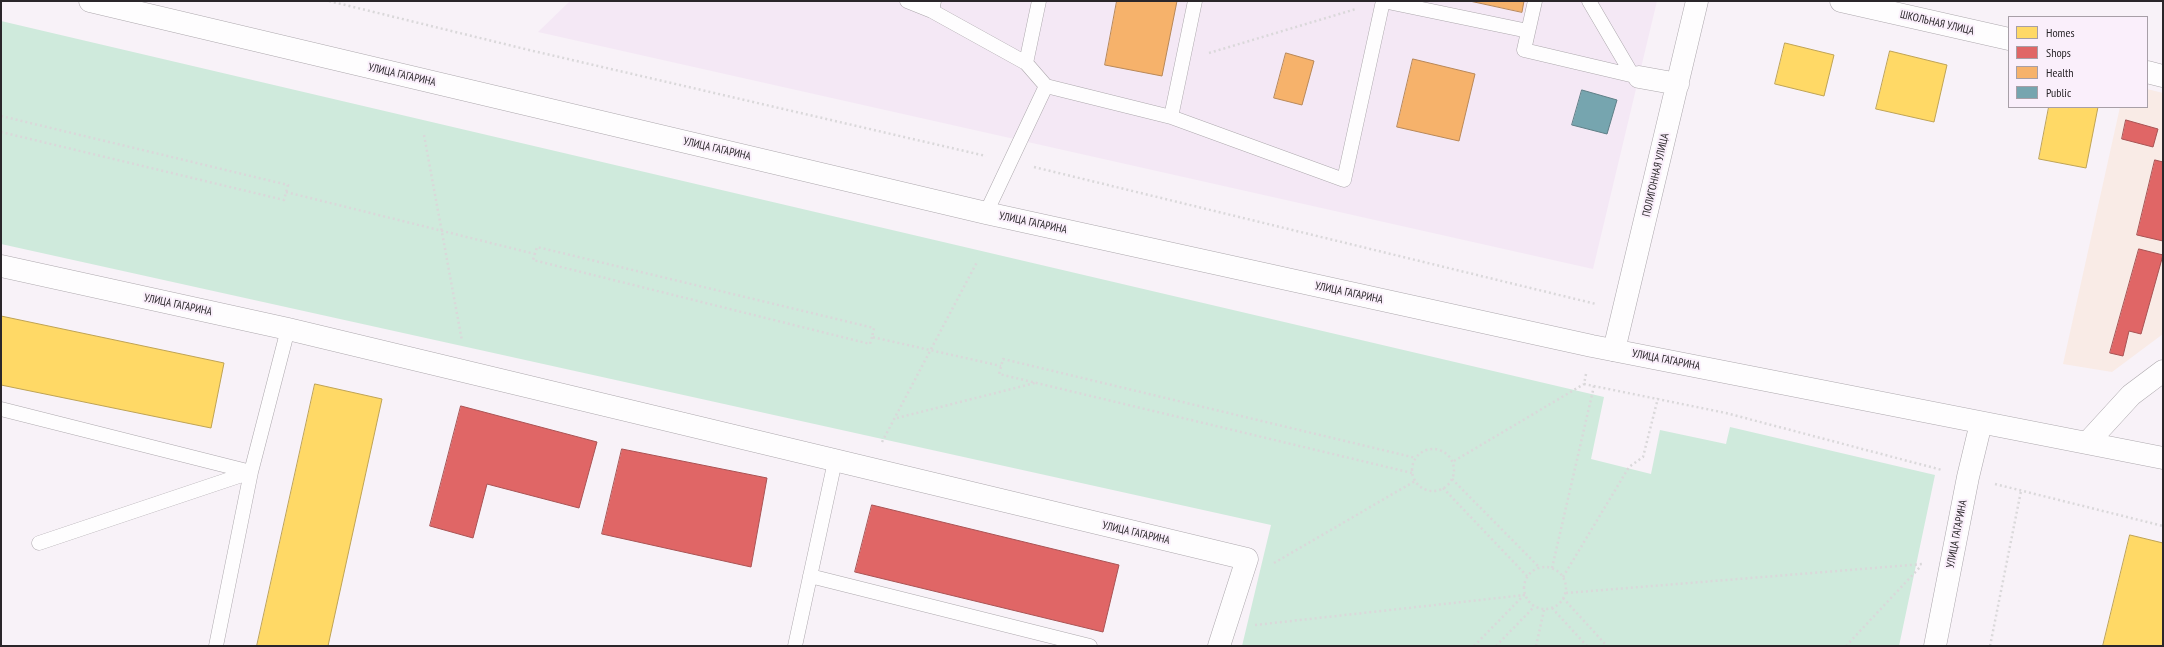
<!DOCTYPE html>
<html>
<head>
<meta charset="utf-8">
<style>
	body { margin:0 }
	#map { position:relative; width:2164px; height:647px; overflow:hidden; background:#f8f2f8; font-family:"PT Sans Narrow",sans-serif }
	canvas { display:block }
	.frame { position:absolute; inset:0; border:2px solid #2a262a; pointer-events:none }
	.legend { position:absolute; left:2008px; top:16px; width:140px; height:92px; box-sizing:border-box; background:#faeffb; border:1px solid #a79fa7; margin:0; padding:5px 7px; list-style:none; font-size:12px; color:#2a262a }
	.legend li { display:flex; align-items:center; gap:8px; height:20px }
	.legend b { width:20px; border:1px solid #a79fa7 }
</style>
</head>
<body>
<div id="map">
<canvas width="2164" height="647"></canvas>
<div class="frame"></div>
<ul class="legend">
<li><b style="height:11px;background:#ffd966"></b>Homes</li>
<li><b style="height:11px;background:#e06666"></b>Shops</li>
<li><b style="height:11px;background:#f6b26b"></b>Health</li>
<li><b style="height:11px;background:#76a5af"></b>Public</li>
</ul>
</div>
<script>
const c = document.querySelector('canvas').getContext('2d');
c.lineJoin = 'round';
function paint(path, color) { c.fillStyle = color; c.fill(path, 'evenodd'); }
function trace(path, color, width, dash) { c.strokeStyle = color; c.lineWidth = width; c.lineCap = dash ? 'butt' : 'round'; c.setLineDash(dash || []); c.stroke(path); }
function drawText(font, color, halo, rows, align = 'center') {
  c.font = font + ' "PT Sans Narrow",sans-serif'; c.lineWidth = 4; c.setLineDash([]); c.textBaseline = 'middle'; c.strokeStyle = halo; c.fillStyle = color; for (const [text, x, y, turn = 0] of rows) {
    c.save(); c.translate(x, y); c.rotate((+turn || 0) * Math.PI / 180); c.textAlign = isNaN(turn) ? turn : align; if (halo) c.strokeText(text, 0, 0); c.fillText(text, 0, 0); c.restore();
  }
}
const commercial = new Path2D(`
	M2147,89L2163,93V334L2112,372L2063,364L2120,107H2147Z`);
const built = new Path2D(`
	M570,1H1657L1593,269L538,32Z`);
const green = new Path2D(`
	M1,21L1604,397L1591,459L1651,474L1660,430L1726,444L1730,427L1935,475L1899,646H1242L1271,525L1,244Z`);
const homes = new Path2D(`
	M1785,43L1834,55L1824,96L1775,84Z
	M1890,51L1947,65L1934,122L1876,109Z
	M2049,107H2098L2086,168L2039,159Z
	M1,316L224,363L211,428L1,385Z
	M315,384L382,399L328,646H257Z
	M2130,535L2163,543V646H2103Z`);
const shops = new Path2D(`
	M2126,120L2158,129L2153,147L2122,139Z
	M2155,160L2163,162V241L2137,235Z
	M2139,249L2163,255L2141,334L2129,331L2123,356L2110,353Z
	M461,406L597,442L579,508L487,484L473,538L430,526Z
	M622,449L767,478L751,567L602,534Z
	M872,505L1119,565L1103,632L855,572Z`);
const health = new Path2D(`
	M1117,1H1177L1162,76L1105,65Z
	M1470,1H1524L1522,12Z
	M1286,53L1314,61L1302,105L1274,98Z
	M1413,59L1475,74L1459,141L1397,127Z`);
const public = new Path2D(`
	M1582,90L1617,100L1607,134L1572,125Z`);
const path = new Path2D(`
	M329,1L529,50L986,156
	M1209,53L1356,9
	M1,116L288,185L284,200L1,132
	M424,135L462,341
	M1034,167L1596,304
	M286,192L535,254
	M872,337L870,344L533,260L537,247L874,328L872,337L1001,366
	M1586,374L1584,384L1726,413L1942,470
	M897,418L1035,383
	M882,442L977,262
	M1412 470a21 21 0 1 1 42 0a21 21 0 1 1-42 0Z
	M1454,461L1584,384
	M1412,473L999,374L1003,359L1416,458
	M1452,479L1540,568
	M1995,484L2163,526
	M1443,488L1527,576
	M1274,563L1415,481
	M1524 588a21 21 0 1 1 42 0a21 21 0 1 1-42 0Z
	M1552,568L1594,386
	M1563,577L1629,467L1643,457L1658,398
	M1566,593L1923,564
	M1563,598L1607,646
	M1552,608L1587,646
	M1255,625L1525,595
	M1474,646L1524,595
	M1496,646L1533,608
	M1536,646L1544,610
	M1846,646L1921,566
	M1990,646L2021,491`);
const lane = new Path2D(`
	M907,1L932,11
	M934,1L932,11L1026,63L1046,86
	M1383,1L1528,31
	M1535,1L1524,50L1639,77
	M1589,1L1633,76
	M1026,63L1039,1
	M1171,117L1195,1
	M986,213L1046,86L1171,117L1344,180L1383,1
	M1,409L251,472L39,543
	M810,576L1090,646
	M216,646L251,472L288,329
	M795,646L835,461`);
const street = new Path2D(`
	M1841,1L2009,39
	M2147,72L2163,76
	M1639,77L1678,84
	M1,266L288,329L1247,559L1219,646
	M1614,350L1697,1
	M2088,442L2131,395L2163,371
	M1935,646L1968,477L1981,423`);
const secondary = new Path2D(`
	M90,1L986,213L1592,346L2163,458`);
const streetNames = [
	["ШКОЛЬНАЯ УЛИЦА",1937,23,13],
	["УЛИЦА ГАГАРИНА",402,75,13],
	["УЛИЦА ГАГАРИНА",717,149,13],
	["ПОЛИГОННАЯ УЛИЦА",1656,175,-77],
	["УЛИЦА ГАГАРИНА",1033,223,12],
	["УЛИЦА ГАГАРИНА",1349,293,12],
	["УЛИЦА ГАГАРИНА",178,305,12],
	["УЛИЦА ГАГАРИНА",1666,360,11],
	["УЛИЦА ГАГАРИНА",1136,533,13],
	["УЛИЦА ГАГАРИНА",1957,534,-79]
];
paint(commercial, '#f9ebe6');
paint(built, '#f4e8f5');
paint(green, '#cfeadc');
paint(homes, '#ffd966');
trace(homes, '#bfa354', 1);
paint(shops, '#e06666');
trace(shops, '#a95354', 1);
paint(health, '#f6b26b');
trace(health, '#b98858', 1);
paint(public, '#76a5af');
trace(public, '#5f7f87', 1);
trace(lane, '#ada8ad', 15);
trace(street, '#ada8ad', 23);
trace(secondary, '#ada8ad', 23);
trace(path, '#dad8da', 2.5, [2, 3]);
trace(lane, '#fefdfe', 14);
trace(street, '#fefdfe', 22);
trace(secondary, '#fefdfe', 22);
drawText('11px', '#2a262a', '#faeffb', streetNames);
</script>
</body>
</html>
